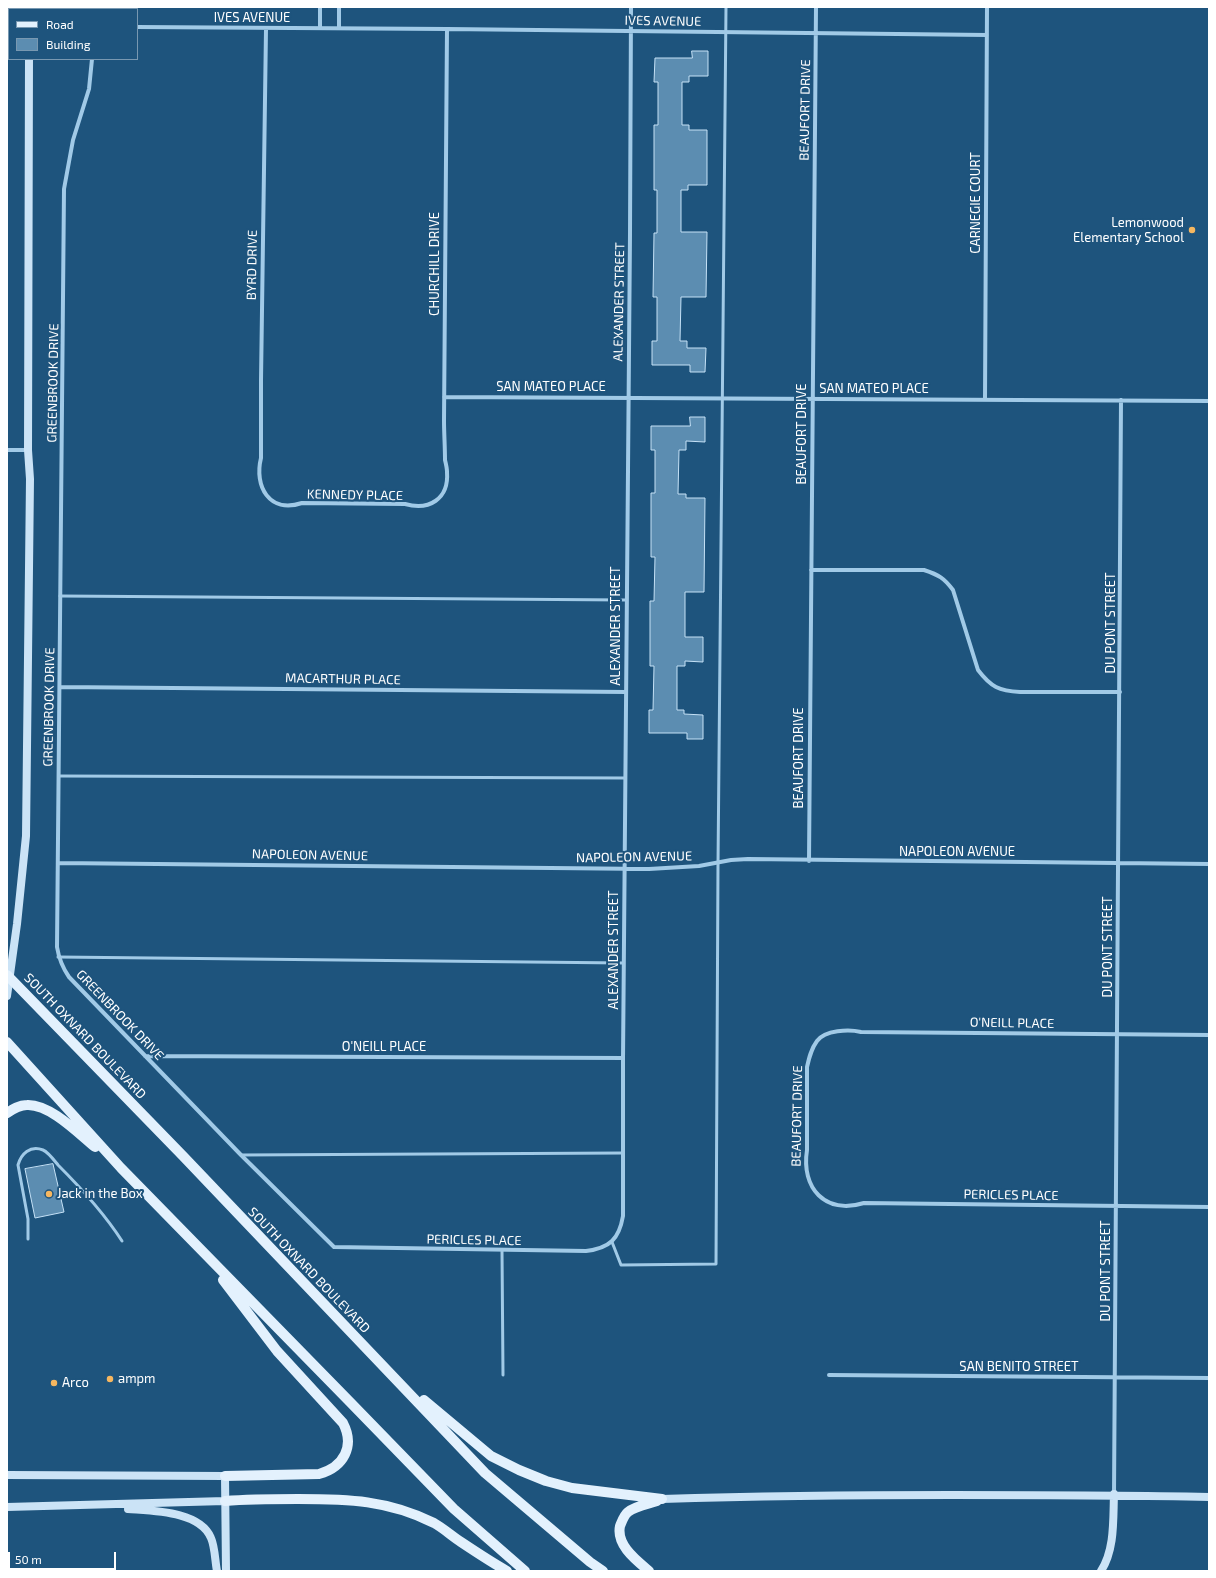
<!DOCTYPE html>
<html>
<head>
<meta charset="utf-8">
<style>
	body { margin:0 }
	#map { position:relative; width:1216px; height:1578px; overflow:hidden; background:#1e547d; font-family:"Exo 2",sans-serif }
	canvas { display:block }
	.frame { position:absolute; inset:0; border:8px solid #fff; pointer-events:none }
	.legend { position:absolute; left:8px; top:8px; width:130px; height:52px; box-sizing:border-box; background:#1e547d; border:1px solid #7898b1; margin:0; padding:5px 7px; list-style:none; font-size:12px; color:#fff }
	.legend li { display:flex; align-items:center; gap:8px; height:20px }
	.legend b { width:20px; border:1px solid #7898b1 }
	.scale { position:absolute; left:8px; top:1552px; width:108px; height:18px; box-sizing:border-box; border:2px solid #fff; border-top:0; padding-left:5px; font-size:12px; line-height:14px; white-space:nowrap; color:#fff; -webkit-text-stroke:3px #1e547d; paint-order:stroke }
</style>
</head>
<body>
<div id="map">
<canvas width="1216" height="1578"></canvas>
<div class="frame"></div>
<ul class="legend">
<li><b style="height:5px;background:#e3f1fd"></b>Road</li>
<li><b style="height:11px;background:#5c8db1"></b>Building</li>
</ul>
<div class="scale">50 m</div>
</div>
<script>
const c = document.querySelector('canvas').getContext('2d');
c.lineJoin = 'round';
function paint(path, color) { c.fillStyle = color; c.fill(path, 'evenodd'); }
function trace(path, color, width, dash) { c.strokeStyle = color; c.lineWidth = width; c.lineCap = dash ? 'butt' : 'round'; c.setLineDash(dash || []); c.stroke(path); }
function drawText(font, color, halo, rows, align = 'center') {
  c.font = font + ' "Exo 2",sans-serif'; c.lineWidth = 4; c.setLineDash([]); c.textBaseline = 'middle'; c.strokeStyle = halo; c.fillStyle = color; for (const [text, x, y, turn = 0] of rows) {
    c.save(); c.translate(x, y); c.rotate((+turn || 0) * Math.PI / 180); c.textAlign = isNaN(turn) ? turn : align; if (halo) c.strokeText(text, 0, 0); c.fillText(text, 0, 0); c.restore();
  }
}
const building = new Path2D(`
	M692,51H708V76H689V82H682V125H689V130H707V185H688V190H681V232H707L706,297H681L680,341H687V348H706L705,372H690V365H652V341H657V297H653L654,233H657V190H654V125H658V82H654L655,58H692Z
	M690,417H705V442L686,441V450H679L678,494H686V498H705L704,592H685V637H703V662L685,661V666H677V710H684V714L703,715V739H687V733H649V710H653L654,666H650V601H654L655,557H651V493H655V450H651V426H690Z
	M53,1164L64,1212L35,1218L25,1169Z`);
const service = new Path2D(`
	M60,596L626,600
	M59,776L624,778
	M58,957L623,963
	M241,1155L623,1153
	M28,1239V1219L18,1165C21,1154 30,1145 43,1150C48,1152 54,1160 58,1165C81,1188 104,1213 122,1241
	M612,1242L621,1265L716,1264L718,864L726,7
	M502,1251L503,1375`);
const minor = new Path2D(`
	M339,7V28
	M137,27L447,29L987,35
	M320,28V7
	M266,29L261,380V458C254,486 269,514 302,503L405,504C429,511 449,499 447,472C447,468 446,464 445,460C445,447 444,433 444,420L447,29
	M92,59L89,89L73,140L64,189L57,947C59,959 62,967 69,977L241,1155L334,1247L586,1251C610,1248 619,1239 623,1216V1058L630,234L631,7
	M444,397L1209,401
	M985,399L987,7
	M7,450H28
	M811,570H924C939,575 944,578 953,590L978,670C991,687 999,691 1020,692H1120
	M60,687L626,692
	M809,861L816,7
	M58,863L649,869L699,866L731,860L748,859L1209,864
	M1209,1035L861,1032C849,1029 825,1030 817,1041C811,1049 809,1058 807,1067V1150C801,1188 825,1215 864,1203L1209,1207
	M145,1056L623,1058
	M829,1375L1209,1378
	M1114,1494L1121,400`);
const secondary = new Path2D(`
	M14,7L15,9
	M29,9V7
	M7,996L17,924L26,836L30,479L28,450L29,59
	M7,1475L225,1476L226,1571
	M662,1499C759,1496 856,1495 952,1495C1038,1495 1123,1495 1209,1497
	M7,1507L225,1501
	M128,1509C153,1511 200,1511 211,1538C215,1547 215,1561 217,1571
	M1101,1571C1115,1549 1113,1520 1114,1494`);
const primary = new Path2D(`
	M7,975L183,1156L485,1473L590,1562L603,1571
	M7,1042L121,1168L350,1402L454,1509L525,1571
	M7,1113C13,1109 19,1105 27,1105C50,1104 78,1133 95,1147
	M223,1280L277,1351L343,1423C355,1446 344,1467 319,1474L225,1476
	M424,1400L491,1456L519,1470L546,1481L572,1488L662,1499
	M225,1501C250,1499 274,1499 298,1499C348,1499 388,1500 434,1523C443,1528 452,1536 461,1542C476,1552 491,1562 507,1571
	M649,1571C636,1560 616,1545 620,1526C622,1521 624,1515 628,1512C635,1506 648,1504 657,1501`);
const markers = [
	[1192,230,4,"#f6b760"],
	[49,1194,4,"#f6b760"],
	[110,1379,4,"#f6b760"],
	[54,1383,4,"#f6b760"]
];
const streetNames = [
	["IVES AVENUE",252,18],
	["IVES AVENUE",663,21,1],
	["BEAUFORT DRIVE",805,110,-89],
	["CARNEGIE COURT",976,203,-90],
	["CHURCHILL DRIVE",435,264,-90],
	["BYRD DRIVE",252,265,-89],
	["ALEXANDER STREET",619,302,-89],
	["GREENBROOK DRIVE",53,383,-89],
	["SAN MATEO PLACE",551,387],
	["SAN MATEO PLACE",874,389],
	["BEAUFORT DRIVE",802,434,-90],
	["KENNEDY PLACE",355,495,1],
	["DU PONT STREET",1111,623,-90],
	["ALEXANDER STREET",616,626,-90],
	["MACARTHUR PLACE",343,679,1],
	["GREENBROOK DRIVE",49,707,-89],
	["BEAUFORT DRIVE",799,758,-90],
	["NAPOLEON AVENUE",957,852],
	["NAPOLEON AVENUE",310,855,1],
	["NAPOLEON AVENUE",634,857,-1],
	["DU PONT STREET",1108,947,-90],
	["ALEXANDER STREET",614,950,-90],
	["GREENBROOK DRIVE",120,1015,46],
	["O'NEILL PLACE",1012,1023,1],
	["SOUTH OXNARD BOULEVARD",85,1036,46],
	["O'NEILL PLACE",384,1047],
	["BEAUFORT DRIVE",797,1116,-89],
	["PERICLES PLACE",1011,1195,1],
	["PERICLES PLACE",474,1240,1],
	["SOUTH OXNARD BOULEVARD",309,1270,46],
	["DU PONT STREET",1106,1271,-90],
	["SAN BENITO STREET",1019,1367]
];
const poiNames = [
	["Lemonwood",1184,223,"right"],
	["Elementary School",1184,238,"right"],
	["Jack in the Box",57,1194],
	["ampm",118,1379],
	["Arco",62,1383]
];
paint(building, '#5c8db1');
trace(building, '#c5e1f6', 1);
trace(service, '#a1cae7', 3);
trace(minor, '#a1cae7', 4);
trace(secondary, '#cbe3f6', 8);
trace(primary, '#e3f1fd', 10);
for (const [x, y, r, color] of markers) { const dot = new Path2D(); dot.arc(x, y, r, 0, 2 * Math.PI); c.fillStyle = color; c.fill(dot); trace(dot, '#1e547d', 1.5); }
drawText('13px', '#fff', '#1e547d', streetNames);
drawText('13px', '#fff', '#1e547d', poiNames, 'left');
</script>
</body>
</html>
